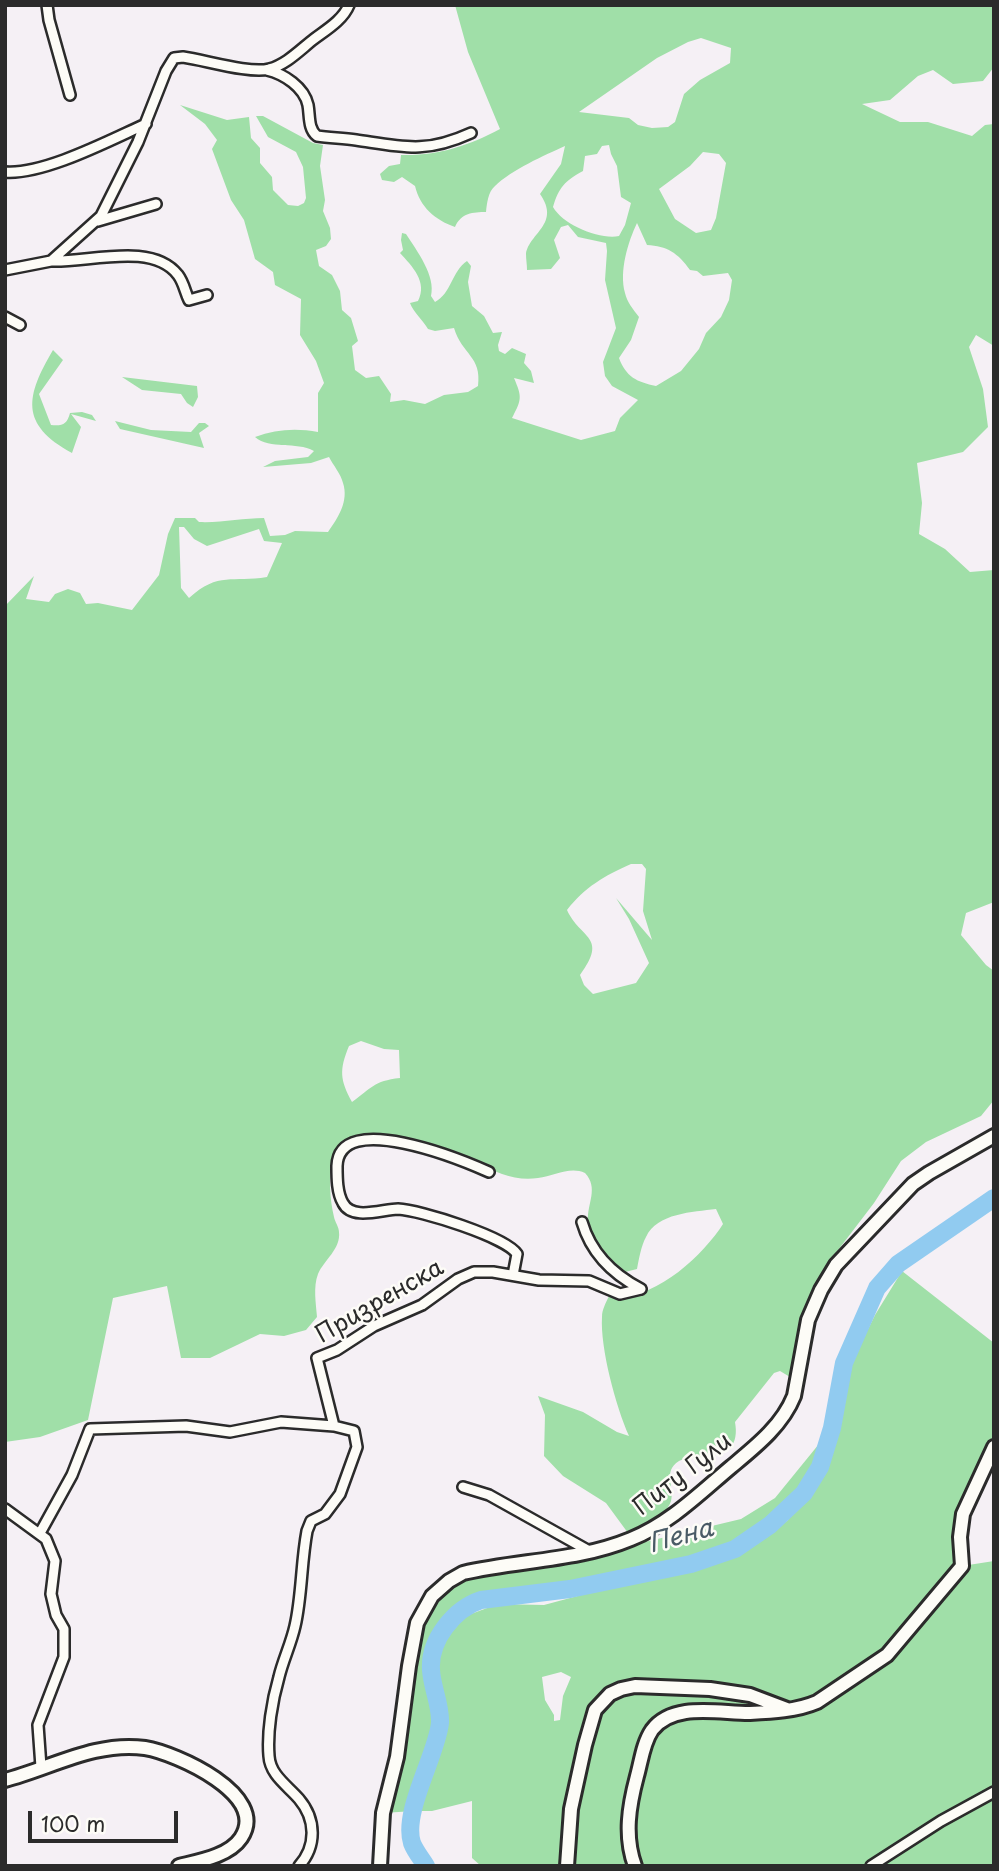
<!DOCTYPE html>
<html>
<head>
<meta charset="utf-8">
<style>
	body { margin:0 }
	#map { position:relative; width:999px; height:1871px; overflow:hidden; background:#f5f0f5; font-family:"Playpen Sans",sans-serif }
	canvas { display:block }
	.frame { position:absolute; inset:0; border:7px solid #2b2b2b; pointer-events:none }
	.scale { position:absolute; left:28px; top:1811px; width:150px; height:32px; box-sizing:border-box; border:4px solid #2b2b2b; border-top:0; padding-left:9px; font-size:21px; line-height:24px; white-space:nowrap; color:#2b2b2b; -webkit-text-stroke:5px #fdfcf7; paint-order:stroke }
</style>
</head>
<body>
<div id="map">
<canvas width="999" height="1871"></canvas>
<div class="frame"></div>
<div class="scale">100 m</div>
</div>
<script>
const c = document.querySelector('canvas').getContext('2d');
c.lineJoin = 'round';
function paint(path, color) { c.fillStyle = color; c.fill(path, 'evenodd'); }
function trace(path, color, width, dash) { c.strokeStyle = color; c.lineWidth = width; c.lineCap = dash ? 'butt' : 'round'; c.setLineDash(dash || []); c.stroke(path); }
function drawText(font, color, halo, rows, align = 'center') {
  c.font = font + ' "Playpen Sans",sans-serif'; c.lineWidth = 5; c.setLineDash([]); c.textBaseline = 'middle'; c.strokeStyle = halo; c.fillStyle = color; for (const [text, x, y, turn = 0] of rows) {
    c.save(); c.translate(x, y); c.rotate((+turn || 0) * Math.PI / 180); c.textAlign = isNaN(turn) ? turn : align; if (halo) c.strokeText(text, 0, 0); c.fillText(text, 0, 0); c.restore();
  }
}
const green = new Path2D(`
	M455,5H994V67L983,81L953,84L933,70L918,76L890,100L862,104L900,122H928L972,136L985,125L994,124V346L976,335L969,347L983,389L988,427L963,452L917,463L922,503L919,534L945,549L970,572L994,570V902L966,913L961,935L986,965L994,971V1100L981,1116L926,1142L901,1161L874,1203L832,1258L818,1282L806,1306L790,1377L780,1371L774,1373L735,1422C739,1445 729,1454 706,1457C697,1459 688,1456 679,1461C662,1472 675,1486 671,1501C666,1517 642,1528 628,1533L606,1503L563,1476L544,1456L545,1415L538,1396L583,1412L617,1432L629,1436C616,1407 600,1348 602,1317C602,1309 606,1303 609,1296C652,1303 702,1257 723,1224L716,1209C693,1212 657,1213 646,1237C641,1246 639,1259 637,1269L625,1272C609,1259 588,1243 588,1220C587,1204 599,1188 585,1173C570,1166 554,1176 538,1178C525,1180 514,1178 502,1174C490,1170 480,1162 468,1158C438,1147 345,1112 333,1159C328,1176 330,1200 334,1217C335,1222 339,1227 339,1232C341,1249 324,1260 318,1274C313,1287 316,1303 317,1317L306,1330L284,1336L260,1334L210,1358H181L167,1286L113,1298L88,1420L40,1437L5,1442V606L34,576L26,599L49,602L55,594L68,589L80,593L86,604L98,603L132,610L159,575L168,534L175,518H195L199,522C221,523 243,518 264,518L270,536L285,535L295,531L328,532C338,518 349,501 343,483C341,474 333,465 329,457L311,463L263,467L275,461L308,457L314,451C296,441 270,450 255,437C276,429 297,428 318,432V393L324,383L316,361L300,335L301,299L275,285L273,272L255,259L244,220L231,200L212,149L217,140L205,124L180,105L227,120L249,117L251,138L260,148V163L272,177L273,190L288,205L298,206L304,203L306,198L303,167L296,152L268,137L256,116H263L313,143L323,145L320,166L325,200L323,211L330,228L331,239L326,246L316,250L319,266L332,275L340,291L342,310L351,318L358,341L352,346L355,370L366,378L379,376L391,394L390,402L404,400L425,404L444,395L468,392L478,386C482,356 462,355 454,328L435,331L428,329C423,320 413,312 410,303L418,301C428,282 412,266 400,253L403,250L401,240L402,233L406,234C417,251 436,276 431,296L435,302C451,294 452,271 467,261L471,266L468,282L472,306L484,316L493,333L502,332L498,345L499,351L505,354L512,348L526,354L524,363L531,371L534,383L514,378C522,397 522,399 512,418L581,440L615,431L620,418L638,400L612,386L605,376L603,362L616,328L605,280L607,251L606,243L578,237L568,225L561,227L554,240L560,258L551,269L527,270C527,265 526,259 526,254C529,233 561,224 540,194L561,164L565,146C545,155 511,170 495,186C488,192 487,203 486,212C473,212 461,213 455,227C435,220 420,207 415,186L402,177L394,182L382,180L380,174L389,166L400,164L401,155C438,156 468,146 500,129L468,52ZM701,38L731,48L730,63L700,80L684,94L675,122L668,127L652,128L638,125L629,118L579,112L657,58L688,42ZM609,145L611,154L617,166L621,197L631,203L625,225L619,236C600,240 563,225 553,207C559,187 565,181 583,171L585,156L597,154L602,146ZM703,152L719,154L726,163L716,218L711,230L696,233L675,219L659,189L690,166ZM637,223L647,245C667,246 678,253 690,270L697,271L703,276L728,273L732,280L729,300L721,317L706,333L699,349L681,371L656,386C637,382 626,377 619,358L631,340L639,317C633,309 627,302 625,293C619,271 628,242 637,223ZM179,527H184L194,539L207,546L259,529L264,541L282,543L267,577C232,583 219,571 189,598L181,588ZM631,864H642L646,869L643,911L652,940L616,898L629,919L649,963L636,983L593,994L584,985L580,975C609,936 580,939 567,910C585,887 604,876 631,864ZM361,1041L384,1049L399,1050L400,1078C373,1081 372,1088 352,1102C340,1080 339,1070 349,1046Z
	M53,350L63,360L39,394L51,425C62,426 67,425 70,413L82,412L92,415L96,421L71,414L81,427L72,453C19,424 26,396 53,350Z
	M122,377L197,386L198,397L193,407L187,403L181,394L142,390Z
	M115,421L151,430L191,432L199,423H205L209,426L199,433L204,448L120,429Z
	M902,1271L994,1343V1447L972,1490L962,1566L994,1561V1866H481L472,1858V1801L432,1811H421L445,1720L438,1667L440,1645L450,1628L460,1618L498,1604L544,1605L626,1583L722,1561L787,1521L824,1474L838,1431L849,1368L875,1315ZM561,1672L571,1677L563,1696L560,1720L554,1721V1715L545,1700L542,1677Z
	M832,1428L820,1467L804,1493L770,1525L735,1549L691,1564L631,1578L481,1600C454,1609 429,1640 431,1670C432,1688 441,1705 440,1723C438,1742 428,1762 422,1780C418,1790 416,1801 414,1811L383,1813L415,1633L449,1581L649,1541L741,1519L775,1498Z`);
const river = new Path2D(`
	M426,1866C421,1858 415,1851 412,1843C402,1812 437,1754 440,1723C441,1705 432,1688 431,1670C429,1640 454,1609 481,1600L570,1589L691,1564L735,1549L770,1525L804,1493L820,1467L832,1428L844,1363L877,1288L898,1264L994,1198`);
const street = new Path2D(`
	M47,5L49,20L70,95
	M267,70C284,74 304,87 308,105C310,116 308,129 317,136C330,138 343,138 356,140C403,147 425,154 471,133
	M5,172C44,175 110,140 146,124
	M98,221L156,204
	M51,261C87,263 152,241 178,275C184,283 185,292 189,300L207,295
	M5,270L51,261L101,216L138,142L166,71L174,58L183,57C205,60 250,74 269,69C286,65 301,49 314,39C326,30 343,20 349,5
	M5,317L20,325
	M489,1172C462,1160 339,1109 337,1166C337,1178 337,1193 343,1203C352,1221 383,1209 398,1209C420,1210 506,1237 517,1254L513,1275
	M582,1222C591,1253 614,1275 641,1289
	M463,1487L489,1495L591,1552
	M5,1509L46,1539L55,1561L51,1594L56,1615L64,1629V1657L38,1725L41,1767
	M40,1533L72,1475L90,1429L186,1426L230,1432L281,1422L334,1426
	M299,1866C317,1846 316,1819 299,1799C288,1786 270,1775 269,1756C267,1732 272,1701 279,1677C283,1660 291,1644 295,1626C302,1596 301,1563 307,1531L311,1521L325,1514L340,1494L357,1447L354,1431L334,1426L317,1358L337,1350L374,1326L422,1305L458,1279L474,1272H493L539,1280L589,1281L620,1294L641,1289
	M871,1866L941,1821L994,1792`);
const secondary = new Path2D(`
	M5,1780C51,1768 96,1741 145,1748C176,1753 270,1795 241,1838C229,1856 199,1861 179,1866
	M380,1866L383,1813L397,1757L409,1666L417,1623L432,1596L449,1581L463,1573C519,1560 578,1561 631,1539C669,1524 700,1493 731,1467C755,1447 782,1426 794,1396L808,1320L821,1290L836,1265L913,1184L929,1173L994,1136
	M567,1866L571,1809L585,1745L595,1710L610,1694L621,1689L635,1686L710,1689L750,1695L787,1709
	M635,1866C624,1836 629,1806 637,1776C641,1762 643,1743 652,1730C673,1702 718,1713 749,1713C771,1712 796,1711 817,1702L887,1655L962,1566L960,1537L963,1514L994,1447`);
const streetNames = [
	["Призренска",380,1302,-30],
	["Питу Гули",683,1475,-38]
];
const waterNames = [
	["Пена",681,1537,-15]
];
paint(green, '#a0dfa8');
trace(river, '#91cbf0', 18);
trace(street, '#2b2b2b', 14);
trace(secondary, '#2b2b2b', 18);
trace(street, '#fdfcf7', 9);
trace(secondary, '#fdfcf7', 12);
drawText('24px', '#2b2b2b', '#fdfcf7', streetNames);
drawText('italic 26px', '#4a5b66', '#fdfcf7', waterNames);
</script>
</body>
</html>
